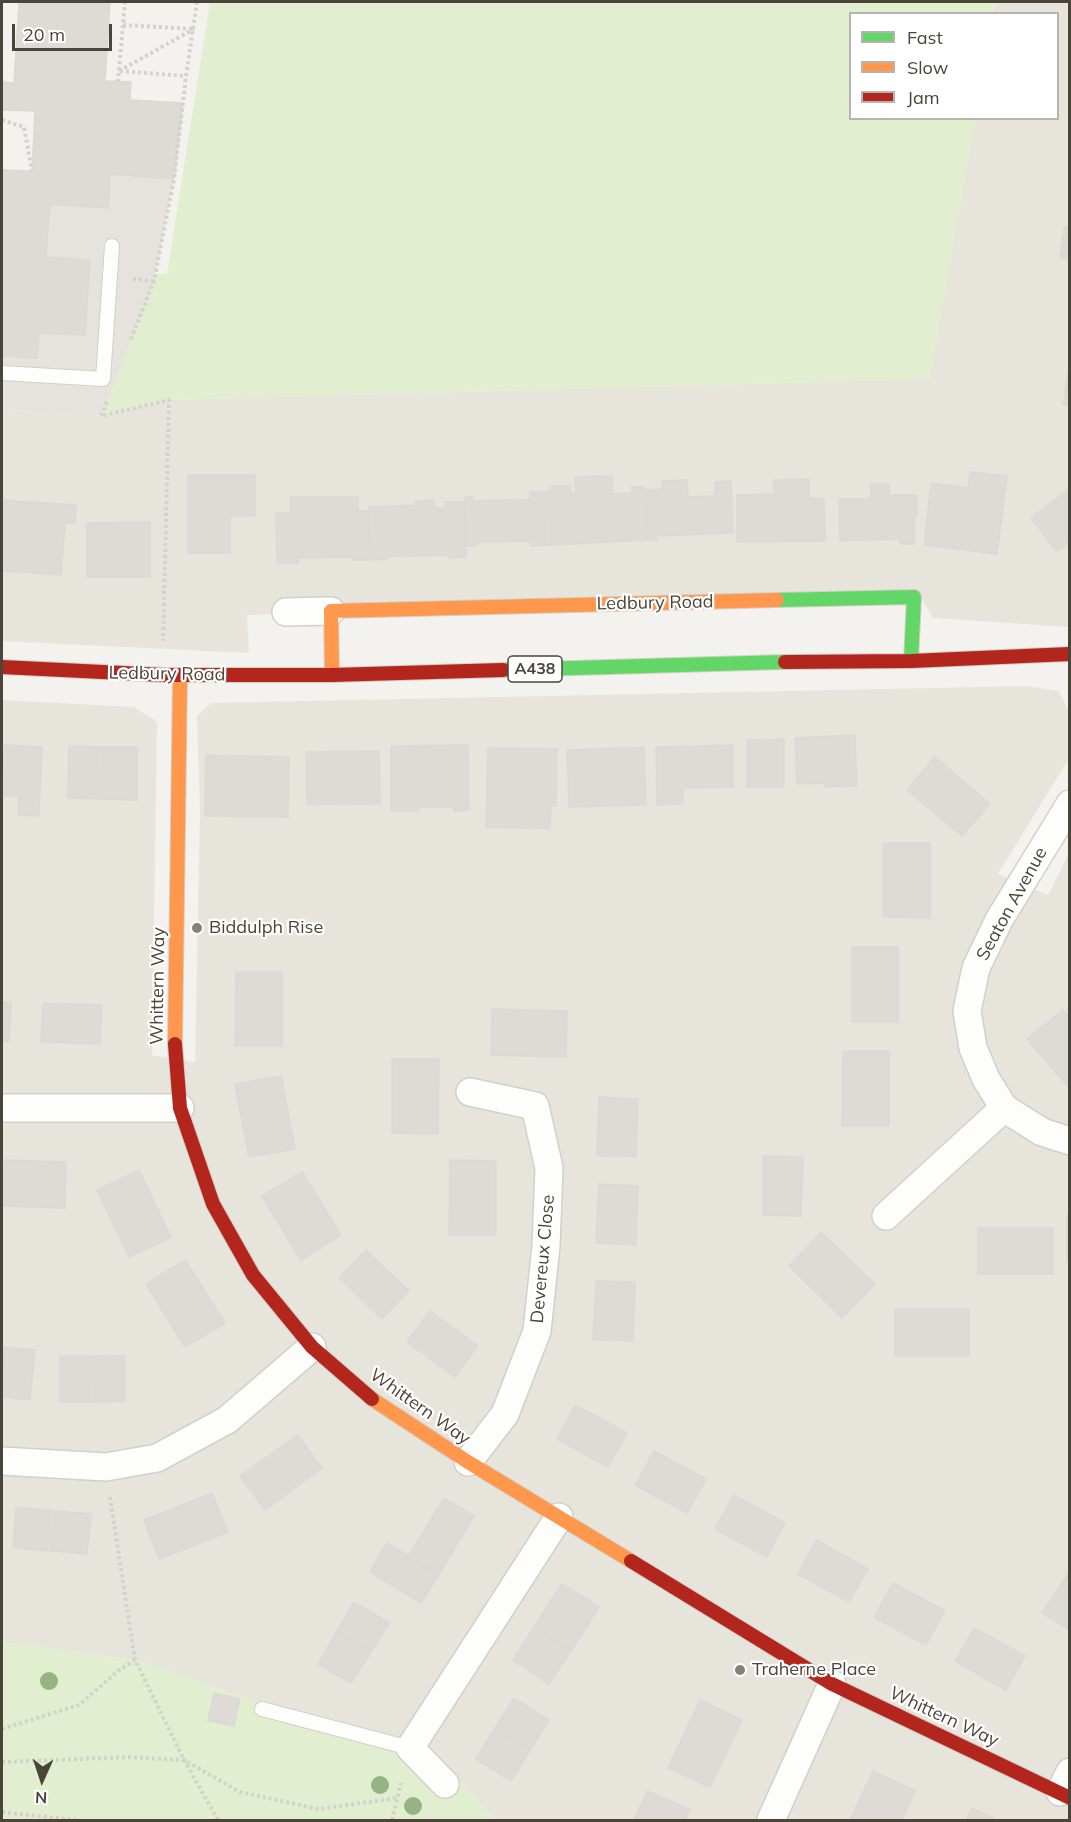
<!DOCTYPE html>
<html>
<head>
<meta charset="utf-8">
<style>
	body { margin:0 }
	#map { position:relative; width:1071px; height:1822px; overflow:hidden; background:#f4f2ee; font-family:Mulish,sans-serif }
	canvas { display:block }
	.frame { position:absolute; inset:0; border:3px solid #4b4439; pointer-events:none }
	.legend { position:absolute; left:849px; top:12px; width:210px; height:108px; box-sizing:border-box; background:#fff; border:2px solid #b7b4b0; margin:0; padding:8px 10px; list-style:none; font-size:18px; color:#4b4439 }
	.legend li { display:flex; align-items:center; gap:12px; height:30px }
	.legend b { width:30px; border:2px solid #b7b4b0 }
	.north { position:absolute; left:12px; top:1750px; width:60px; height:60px; -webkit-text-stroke:4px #fff; paint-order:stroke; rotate:183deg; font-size:16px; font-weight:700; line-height:24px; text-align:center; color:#4b4439 }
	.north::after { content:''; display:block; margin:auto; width:21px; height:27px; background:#4b4439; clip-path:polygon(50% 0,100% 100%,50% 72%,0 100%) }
	.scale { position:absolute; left:12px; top:24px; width:100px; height:27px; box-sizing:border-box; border:3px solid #4b4439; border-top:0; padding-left:8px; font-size:18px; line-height:21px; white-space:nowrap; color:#4b4439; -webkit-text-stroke:4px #fff; paint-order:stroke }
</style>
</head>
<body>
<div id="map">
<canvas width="1071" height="1822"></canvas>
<div class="frame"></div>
<ul class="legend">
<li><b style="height:8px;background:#63d668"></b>Fast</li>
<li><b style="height:8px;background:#ff974d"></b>Slow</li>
<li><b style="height:8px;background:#b3261e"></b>Jam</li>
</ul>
<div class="north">N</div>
<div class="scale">20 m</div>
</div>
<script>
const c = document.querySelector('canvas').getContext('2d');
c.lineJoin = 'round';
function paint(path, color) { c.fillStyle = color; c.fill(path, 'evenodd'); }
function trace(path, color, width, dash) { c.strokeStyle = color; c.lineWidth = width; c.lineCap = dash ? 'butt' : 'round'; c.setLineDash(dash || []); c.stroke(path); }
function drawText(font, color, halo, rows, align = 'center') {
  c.font = font + ' Mulish,sans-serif'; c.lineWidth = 4.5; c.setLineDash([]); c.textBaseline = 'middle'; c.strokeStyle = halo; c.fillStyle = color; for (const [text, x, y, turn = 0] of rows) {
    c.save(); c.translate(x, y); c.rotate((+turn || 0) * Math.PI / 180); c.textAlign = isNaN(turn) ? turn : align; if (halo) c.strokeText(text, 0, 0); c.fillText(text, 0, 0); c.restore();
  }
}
const residential = new Path2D(`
	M995,2H1069V627L933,618L919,594L247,615L249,653L2,641V409L101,416L169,400L929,379L975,119L1058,118V14L993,13Z
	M1026,686L1059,691L1069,713L1070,746L1068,760L998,874L1048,895L1069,853V1820H494L450,1768L135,1660L2,1642V700L134,707L157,722L152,1055L195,1062L200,809L197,716L211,703Z`);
const green = new Path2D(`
	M210,2H995L993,13L850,14V118L975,119L930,379L169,400L101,416L144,273L167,274Z
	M2,1642L135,1660L451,1768L494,1820H2Z`);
const parking = new Path2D(`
	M110,174L174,179L154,281L101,416L2,409V356L37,358L39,333L85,335L90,260L46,257L50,204L108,208Z`);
const building = new Path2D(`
	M19,2H110L105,81L131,82L130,100L183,103L174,179L110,174L108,208L50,204L46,257L90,260L85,335L39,333L37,358L2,356V170L32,171L35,111L2,110V82L14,83Z
	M1064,227H1070V259L1060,258Z
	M1070,362V406L1063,405Z
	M970,472L1007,476L997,554L924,545L931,483L968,488Z
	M188,475H255V516H230V553H188Z
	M612,476L613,494L632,493V487H644L646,540L551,545L550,486H570L571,493L576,492L575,477Z
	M809,479V498H824L825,541L737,542V495L774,494V480Z
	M687,480L688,497L715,496V482L731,481L733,533L656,536L657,540H647L646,490L663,489L662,481Z
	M870,484H889V495H917V517L914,519V544H900V539L840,541L839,499H871Z
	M1070,488V542L1057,552L1031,518Z
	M530,492H550L551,545L531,546V541L478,542L476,546H467L465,497H473V501L530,499Z
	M290,497H358V511H369V560H353V557L298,558V563H277L276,513H291Z
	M2,500L76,505L75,524L65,523L61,575L2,571Z
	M434,500V508H445V502H464L466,557L449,558V555L387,557V559L371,560L369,507L417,505L415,501Z
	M150,522V577H87V523Z
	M855,735L857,786L824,787V783L797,784L795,738Z
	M784,739V787H747V740Z
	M2,745H8L6,796L2,795Z
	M8,745L42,747L39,816L18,815L19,796H6Z
	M468,745L469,810L454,811V807H419V811H391V746Z
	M733,745V787L683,788V804L657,805L656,747Z
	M69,746L103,747L102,799L68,798Z
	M103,747H137V800L102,799Z
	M644,747L646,805L569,807L567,750Z
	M488,748L557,749L556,806H551L550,829L486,827Z
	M379,751L380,804L307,805L306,752Z
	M206,755L289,757L288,817L205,816Z
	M935,757L990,804L962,836L907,790Z
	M883,843H930V918L883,917Z
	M852,947H898V1022H852Z
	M236,972H282V1046H235Z
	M2,1002H11L9,1041H2Z
	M43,1003L102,1005L100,1044L41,1042Z
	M492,1009L567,1011L566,1057L491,1055Z
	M1063,1010L1070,1017V1089L1027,1039Z
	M843,1051H889V1126H842Z
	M392,1059H439L438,1134L392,1133Z
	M281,1076L295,1149L249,1157L235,1084Z
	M599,1097L638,1099L636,1157L597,1156Z
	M763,1156L803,1157L801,1216L763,1215Z
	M2,1160L66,1162L65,1208L2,1206Z
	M450,1160L496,1161V1235H449Z
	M139,1170L171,1237L129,1257L97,1190Z
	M302,1172L341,1235L301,1260L262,1196Z
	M599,1184L638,1186L636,1245L596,1243Z
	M1067,1215H1070V1262H1067Z
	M978,1228H1053V1274H978Z
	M821,1232L875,1284L842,1318L789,1266Z
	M366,1250L409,1291L382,1319L339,1278Z
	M185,1260L225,1323L185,1347L146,1284Z
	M596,1281L635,1282L633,1341L593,1340Z
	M895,1309H969V1356H895Z
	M430,1311L478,1346L455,1377L407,1342Z
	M4,1347L35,1350L30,1400L2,1397Z
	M125,1355V1401L95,1402L94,1356Z
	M60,1356H94L95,1402H60Z
	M575,1405L627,1433L608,1467L557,1439Z
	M297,1435L322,1468L295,1488L270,1455Z
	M654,1451L706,1479L687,1513L635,1485Z
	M270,1455L295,1488L265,1510L240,1476Z
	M212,1493L228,1532L193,1546L177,1507Z
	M734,1495L785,1523L767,1557L715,1529Z
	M444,1498L474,1516L439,1574L408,1557Z
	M16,1507L56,1511L52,1551L13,1548Z
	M177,1507L193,1546L159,1559L144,1520Z
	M56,1511L91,1514L87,1554L52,1551Z
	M816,1540L868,1569L849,1602L798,1574Z
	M387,1543L439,1574L421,1603L370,1572Z
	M1070,1571V1630L1042,1613Z
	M893,1583L945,1611L926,1645L874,1617Z
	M562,1584L599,1607L571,1651L534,1627Z
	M354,1602L389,1623L371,1652L337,1631Z
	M534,1627L571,1651L549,1684L513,1660Z
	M974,1628L1025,1656L1006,1690L955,1661Z
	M337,1631L371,1652L351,1683L318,1664Z
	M214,1693L240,1699L234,1726L208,1721Z
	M514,1698L549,1720L530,1750L495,1728Z
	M700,1700L742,1720L710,1787L668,1768Z
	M495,1728L530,1750L511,1781L476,1759Z
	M873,1771L915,1791L902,1820H850Z
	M648,1791L690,1810L685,1820H634Z
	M972,1808L996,1820H966Z`);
const path = new Path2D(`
	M123,25L193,29
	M119,71L194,29
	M120,71L186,76
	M118,82L125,2
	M2,120L24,127L32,171
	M133,279L154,281
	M131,339L154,281L174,179L186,76L197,2
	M107,402L101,416L169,400L163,641
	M110,1497L135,1660L184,1760L218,1820
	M2,1729L79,1705L118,1671L135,1660
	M2,1762L130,1757L184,1760L240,1792L318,1809L397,1798
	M2,1812L76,1820
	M392,1820L401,1783`);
const lane = new Path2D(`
	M2,373L103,379L112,246
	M262,1709L410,1748`);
const street = new Path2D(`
	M286,612L331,611
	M1070,804L999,920L976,968L967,1011L973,1048L986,1079L1004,1108L1042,1132L1070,1141
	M2,1108H180
	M886,1216L1004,1108
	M2,1461L106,1467L157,1458L227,1420L312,1347
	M468,1462L505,1414L537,1331L546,1246L549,1168L535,1106L470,1092
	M445,1784L410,1748L559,1517
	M1060,1792L1070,1772
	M771,1820L832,1684`);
const fast = new Path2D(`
	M777,600L914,597L911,661
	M503,670L785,662`);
const slow = new Path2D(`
	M332,675L331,611L777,600
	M175,1044L180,675
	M372,1399L468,1462L631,1561`);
const jam = new Path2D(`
	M785,662L911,661L1070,654
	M2,667L163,675H332L503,670
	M175,1044L180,1108L213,1204L253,1275L312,1347L372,1399
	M631,1561L832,1684L1070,1798`);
const trees = [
	[49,1681],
	[380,1785],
	[413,1806]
];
const markers = [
	[197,928,6,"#868178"],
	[740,1670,6,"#868178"]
];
const shields = [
	[535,669,54]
];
const shieldNames = [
	["A438",535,669]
];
const streetNames = [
	["Ledbury Road",655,603,-1],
	["Ledbury Road",167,674,1],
	["Seaton Avenue",1012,904,-61],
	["Whittern Way",158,986,-89],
	["Devereux Close",543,1259,-85],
	["Whittern Way",420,1407,35],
	["Whittern Way",944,1717,25]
];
const poiNames = [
	["Biddulph Rise",209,928],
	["Traherne Place",752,1670]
];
paint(residential, '#e7e4dc');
paint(green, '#e1eecf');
paint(parking, '#e6e3df');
paint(building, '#dedbd6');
trace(building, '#dcd9d4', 1.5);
trace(lane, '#d2d0cb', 16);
trace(street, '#d2d0cb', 30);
trace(fast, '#d3cfc5', 16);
trace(slow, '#d3cfc5', 16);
trace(jam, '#d3cfc5', 16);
trace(path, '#d3d2cc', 4, [3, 3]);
trace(lane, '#fdfdfc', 14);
trace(street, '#fdfdfc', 27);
trace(fast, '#63d668', 14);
trace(slow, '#ff974d', 14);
trace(jam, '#b3261e', 14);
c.fillStyle = '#96b382';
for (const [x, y] of trees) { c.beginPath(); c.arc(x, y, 9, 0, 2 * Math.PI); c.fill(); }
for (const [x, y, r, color] of markers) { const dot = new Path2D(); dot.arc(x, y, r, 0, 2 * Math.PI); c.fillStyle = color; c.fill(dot); trace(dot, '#fff', 2); }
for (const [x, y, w] of shields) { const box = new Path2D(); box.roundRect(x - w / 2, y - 13, w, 26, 4.5); c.fillStyle = '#fff'; c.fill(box); trace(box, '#4b4439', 1.5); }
drawText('bold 16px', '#4b4439', null, shieldNames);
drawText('18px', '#4b4439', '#fff', streetNames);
drawText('18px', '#4b4439', '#fff', poiNames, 'left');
</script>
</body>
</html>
